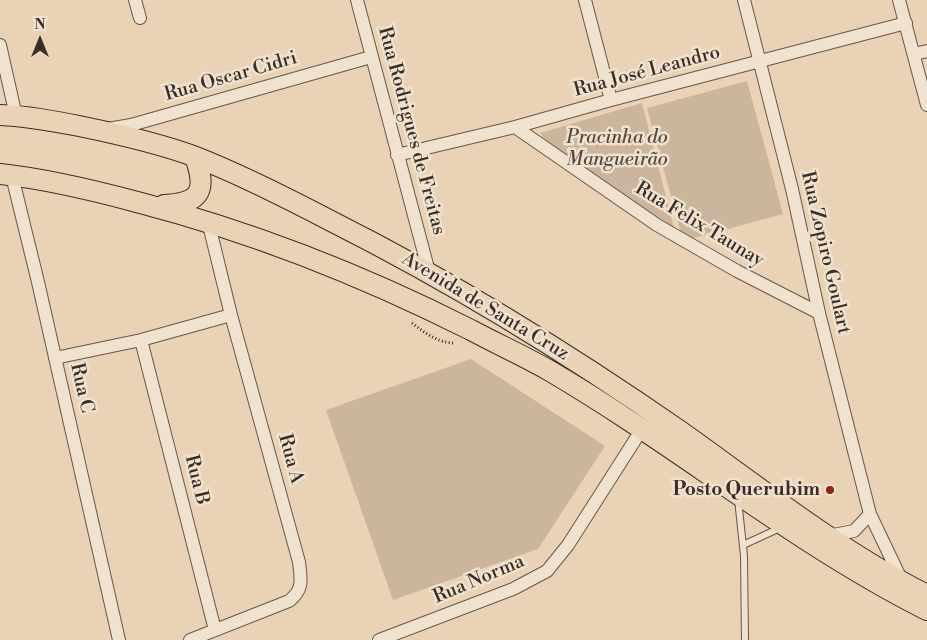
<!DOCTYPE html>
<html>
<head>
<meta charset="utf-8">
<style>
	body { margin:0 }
	#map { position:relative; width:927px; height:640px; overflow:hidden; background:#e9d2b5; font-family:"Libre Bodoni",serif }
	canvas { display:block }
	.north { position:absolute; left:15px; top:15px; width:50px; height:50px; -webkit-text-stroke:4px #f1e2cf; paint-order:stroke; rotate:0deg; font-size:14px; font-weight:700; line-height:20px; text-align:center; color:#3a2e28 }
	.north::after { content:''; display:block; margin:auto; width:18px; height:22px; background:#3a2e28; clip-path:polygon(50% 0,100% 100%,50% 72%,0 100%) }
</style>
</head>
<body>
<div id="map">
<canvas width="927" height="640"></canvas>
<div class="north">N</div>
</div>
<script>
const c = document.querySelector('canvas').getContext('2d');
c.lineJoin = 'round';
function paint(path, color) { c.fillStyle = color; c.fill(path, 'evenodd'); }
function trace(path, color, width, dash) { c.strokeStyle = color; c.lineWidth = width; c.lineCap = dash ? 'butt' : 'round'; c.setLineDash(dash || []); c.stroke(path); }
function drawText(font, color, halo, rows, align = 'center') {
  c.font = font + ' "Libre Bodoni",serif'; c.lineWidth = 5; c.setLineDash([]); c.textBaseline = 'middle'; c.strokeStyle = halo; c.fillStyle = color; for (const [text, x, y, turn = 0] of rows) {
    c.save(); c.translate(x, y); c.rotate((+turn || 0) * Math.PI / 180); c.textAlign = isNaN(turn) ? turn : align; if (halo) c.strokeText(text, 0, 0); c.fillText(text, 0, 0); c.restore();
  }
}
const green = new Path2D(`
	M747,81L783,214L683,241L647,108Z
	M642,103L675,232L554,150L540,133Z
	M471,359L605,446L538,549L393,600L326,410Z`);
const path = new Path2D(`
	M412,323C425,333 438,343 455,343`);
const service = new Path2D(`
	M738,499L744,556L745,640
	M743,545L780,528`);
const minor = new Path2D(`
	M135,0L140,18
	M357,0L429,272
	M585,0L611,100
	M744,0L792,189L819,313L870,514L902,581
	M899,0L927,105
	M0,45L16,116
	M915,54L927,51
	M515,127L657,225L737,271L819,313
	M108,129L131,125L371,57
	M397,155L515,127L611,100L906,23
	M12,176L38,282L119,640
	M141,340L215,630
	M55,358L141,340L231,315
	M828,536L854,531L870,514
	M190,640L289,601C304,589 301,580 299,562L231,315L208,221
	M379,640L513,589L547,571L568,545L642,429`);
const primary = new Path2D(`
	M0,115C27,116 53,121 79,126C118,134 159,143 196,157C242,175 287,198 331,221C452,282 568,353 680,431C759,487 841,552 927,595
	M0,174C47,179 92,190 137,202C253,232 364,276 471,330C497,344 524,356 550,371C678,446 794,543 927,610
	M164,205C201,203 207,191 195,157`);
const markers = [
	[830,490,5,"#8f2418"]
];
const streetNames = [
	["Rua José Leandro",647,72,-15],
	["Rua Oscar Cidri",231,77,-16],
	["Rua Rodrigues de Freitas",411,131,75],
	["Rua Felix Taunay",699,225,31],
	["Rua Zopiro Goulart",825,253,77],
	["Avenida de Santa Cruz",485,307,31],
	["Rua C",81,388,77],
	["Rua A",290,459,75],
	["Rua B",196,480,76],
	["Rua Norma",479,580,-23]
];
const parkNames = [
	["Pracinha do",617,138],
	["Mangueirão",617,160]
];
const poiNames = [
	["Posto Querubim",820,490]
];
paint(green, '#cbb69d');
trace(service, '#66574b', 8);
trace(minor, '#66574b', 14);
trace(primary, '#3a2e28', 22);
trace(path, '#3a2e28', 3, [1, 2.5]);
trace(service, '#f1e2cf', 6);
trace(minor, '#f1e2cf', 12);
trace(primary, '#e9d2b5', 20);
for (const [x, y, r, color] of markers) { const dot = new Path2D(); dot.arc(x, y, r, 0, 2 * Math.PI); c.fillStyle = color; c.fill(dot); trace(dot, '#f1e2cf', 2); }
drawText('19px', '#3a2e28', '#f1e2cf', streetNames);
drawText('italic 19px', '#57493f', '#f1e2cf', parkNames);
drawText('bold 19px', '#3a2e28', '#f1e2cf', poiNames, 'right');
</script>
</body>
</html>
